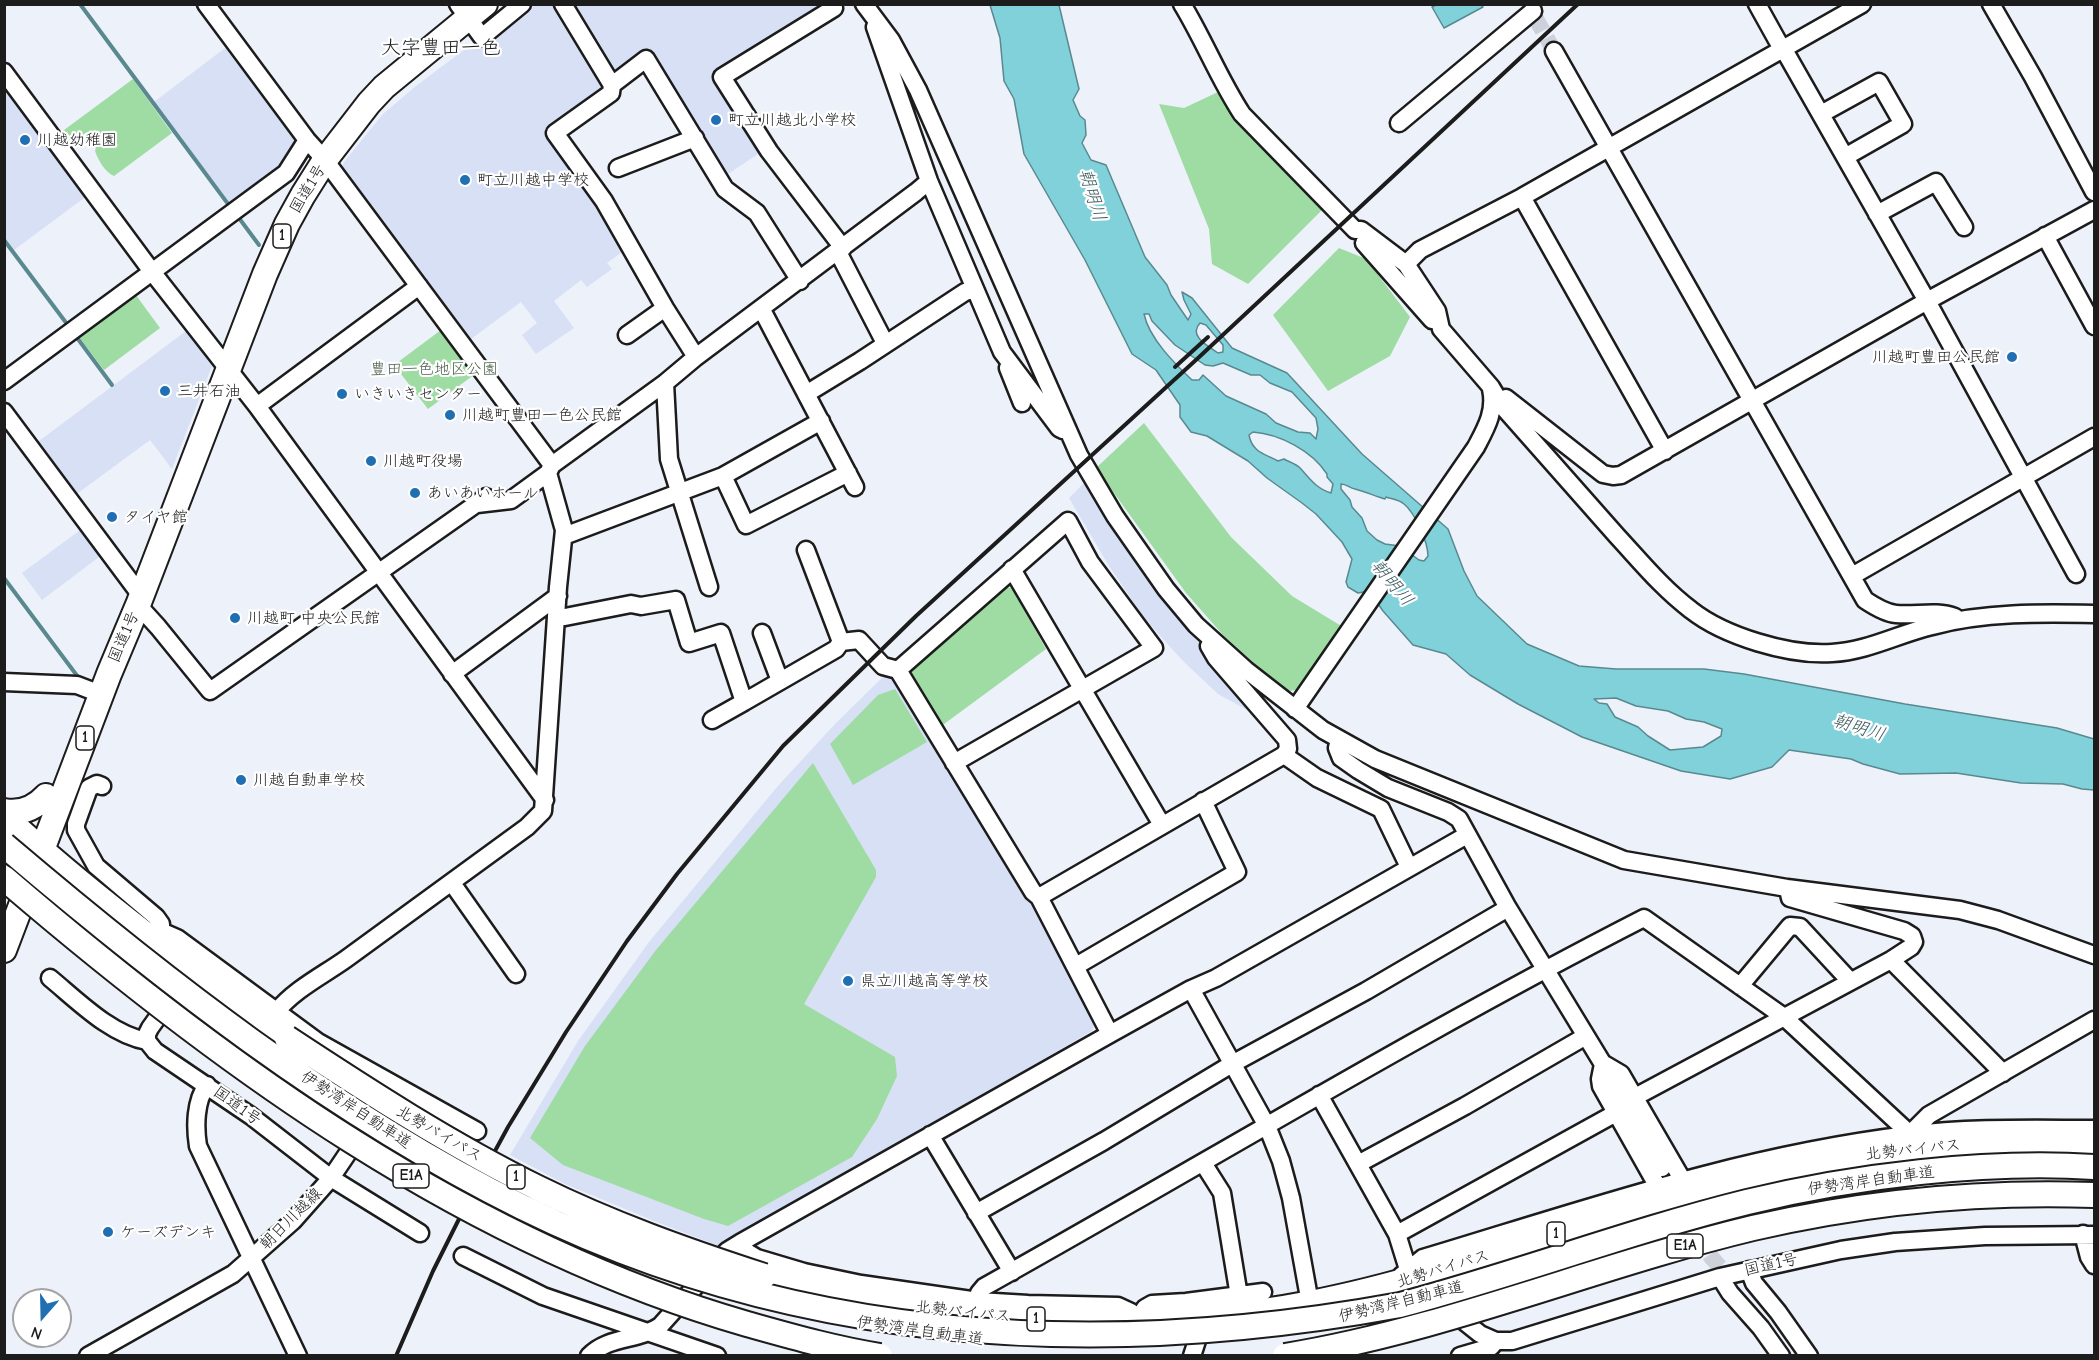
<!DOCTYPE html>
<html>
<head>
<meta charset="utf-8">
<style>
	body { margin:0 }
	#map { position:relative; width:2099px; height:1360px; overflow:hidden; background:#edf1fa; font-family:"Comic Neue",sans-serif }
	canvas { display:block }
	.frame { position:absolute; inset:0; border:6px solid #1c1c1c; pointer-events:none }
	.north { position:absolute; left:12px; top:1288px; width:60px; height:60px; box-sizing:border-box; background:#fff; border:2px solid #a4a4a4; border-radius:50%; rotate:200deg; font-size:16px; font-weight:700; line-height:24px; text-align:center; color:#1c1c1c }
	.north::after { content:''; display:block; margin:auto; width:21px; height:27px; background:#1f6fb2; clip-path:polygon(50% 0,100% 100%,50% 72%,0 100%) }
</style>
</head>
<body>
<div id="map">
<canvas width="2099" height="1360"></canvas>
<div class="frame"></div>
<div class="north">N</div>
</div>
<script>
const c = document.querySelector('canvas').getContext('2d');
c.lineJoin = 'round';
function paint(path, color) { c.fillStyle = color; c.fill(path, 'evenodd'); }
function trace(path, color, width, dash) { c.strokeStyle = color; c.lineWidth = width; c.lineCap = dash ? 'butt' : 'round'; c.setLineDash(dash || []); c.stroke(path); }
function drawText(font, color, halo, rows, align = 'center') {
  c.font = font + ' "Comic Neue","Klee One",sans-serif'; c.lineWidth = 4.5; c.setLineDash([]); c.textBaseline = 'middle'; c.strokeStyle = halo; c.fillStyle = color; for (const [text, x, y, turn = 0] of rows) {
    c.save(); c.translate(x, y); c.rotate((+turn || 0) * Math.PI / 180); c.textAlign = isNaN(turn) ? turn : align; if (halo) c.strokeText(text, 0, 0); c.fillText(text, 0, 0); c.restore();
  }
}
const built = new Path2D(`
	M831,4L717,76L764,150L722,178L646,51L611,75L567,5Z
	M530,5H555L606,88L550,131L626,249L607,263L612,269L587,287L581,280L554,301L574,328L536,354L522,335L537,323L521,302L467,342L340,172L344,162L383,114L416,86L472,44L482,42Z
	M225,48L299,146L282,171L233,207L154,102Z
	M5,84L88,195L14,250L5,238Z
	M186,331L212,366L172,469L150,440L74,496L35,444Z
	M1086,481L1175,617L1204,645L1249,711L1218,694L1183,661L1144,618L1109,566L1069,498Z
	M83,528L103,554L42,600L22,573Z
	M885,675L896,679L1049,933L1096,1020L1092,1031L721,1245H716L654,1221L565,1184L510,1155L578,1041L649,942L777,787L835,724Z`);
const green = new Path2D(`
	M133,79L172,133L114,176C105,172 98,160 95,151L99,138L92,136L74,145L60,133Z
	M1218,92L1323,209L1248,284L1212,264L1209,229L1159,104L1184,108Z
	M1339,248L1366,259L1410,317L1390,356L1328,391L1273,315Z
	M133,291L160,328L104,370L76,333Z
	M441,330L475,374L428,409L394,365Z
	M1144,423L1231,537L1292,596L1343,627L1303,689L1289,691L1277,684L1224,636L1186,593L1096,468Z
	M1004,587L1012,588L1046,649L940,727L908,671Z
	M895,689L927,742L853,785L830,744L878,695Z
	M813,763L876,870V877L804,1004L895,1057L897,1076L877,1119L852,1157L728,1226L704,1219L563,1165L530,1138L585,1046L656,950Z`);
const water = new Path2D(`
	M990,5H1059L1079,89L1073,100L1080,116L1085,120L1086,135L1082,143L1091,160L1106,165L1145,257L1167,285L1171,295L1188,320L1191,314L1184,300L1182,292L1192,298L1232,348L1287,373L1362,454L1448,529L1464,571L1477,596L1527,644L1579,666L1616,669H1704L1744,674L1905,704L2057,728L2094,739V790L2082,789L2063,784L2021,783L1956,773L1900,774L1863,764L1851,759L1789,750L1772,767L1730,779L1681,771L1582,737L1518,704L1470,675L1446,654L1413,645L1383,611L1369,591L1358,593L1348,587L1346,582L1352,559L1342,542L1316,514L1302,503L1267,478L1248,461L1207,436L1191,432L1180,417V405L1156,370L1132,354L1085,260L1024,154L1014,99L1004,81L1000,38ZM1144,314H1149L1152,321L1175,345L1205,365L1213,366L1223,363L1251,375H1260L1270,383L1292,392L1316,418L1318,429L1316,439L1310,433L1298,432L1276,423L1266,414L1226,396L1203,375L1199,380H1192C1174,363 1149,338 1144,314ZM1200,323L1206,325L1223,345V352L1218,353C1208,346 1188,336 1200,323ZM1253,432C1280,434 1312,451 1327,474V477L1333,484L1331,493C1317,489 1310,479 1301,469C1297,464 1289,462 1284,459L1278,461C1265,454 1252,452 1249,435ZM1341,484C1347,484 1349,488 1355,489C1366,492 1375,496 1385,499L1386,497C1392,499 1400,500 1404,504C1415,513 1428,542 1428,556L1424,561L1419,560L1400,546L1385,544L1377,540L1367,531L1362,518L1352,507L1350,500L1341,489ZM1616,698L1636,706L1668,711L1686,719L1704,722L1722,729L1721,736L1703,747L1670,750L1648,736L1638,727L1615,717L1607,704L1599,703L1594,699Z
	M1436,5H1481L1483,7L1444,28L1432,7Z`);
const stream = new Path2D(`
	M80,4L231,208
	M236,214L259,245
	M4,240L70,328
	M75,335L112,385
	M4,578L78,677`);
const minorTunnel = new Path2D(`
	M1535,17L1554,51
	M1696,1235L1711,1257L1741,1290`);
const minor = new Path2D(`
	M206,4L307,140L325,160L552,465
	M458,4L482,37L522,4
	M563,4L612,85
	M864,4L891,40L918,90L1079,455L1115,516L1166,589L1196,625L1246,670L1323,730L1375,759L1624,860L1787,888L1960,910L1998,920L2094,955
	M1182,4C1204,40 1219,79 1242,114L1355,230H1361L1406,264L1437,311L1441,329L1491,387L1503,407C1541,450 1579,493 1617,536C1641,562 1663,589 1691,610C1724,636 1789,656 1832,653C1868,651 1898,634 1932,626C1984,612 2041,613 2094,614
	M1757,4L1782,49
	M1991,4L2033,77L2094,192
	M834,8L722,77L769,151L843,248
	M875,27L929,181L1002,352L1059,428L1063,430
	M1783,48L1927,301L2076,574
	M1554,51L1865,600C1874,606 1885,613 1896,614C1915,616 1936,610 1955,617
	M4,72L153,273L257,406L545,800
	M1821,114L1879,82L1903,124L1845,157
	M1399,123L1533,11
	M618,168L695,138
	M1522,197L1665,451
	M1877,214L1936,182L1964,227
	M2045,236L2094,326
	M1364,243L1432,320
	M838,252L885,343
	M1406,264L1420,250L1522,197L1862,4
	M762,310L855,487
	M627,335L665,308
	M696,357L665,308L604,201L555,133L611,93L612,85L646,59L725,189L757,213L800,281
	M1008,368L1022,403
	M4,381L286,173L307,140
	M665,383L669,459L709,587
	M806,394L860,361L965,292L975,289
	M1506,398L1603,474L1613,476L1621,475L1927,301L2094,210
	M257,406L419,286
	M4,412L136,589
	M723,476L746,525L848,473
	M477,504L511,500L548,473
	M564,536L723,476L821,421
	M1012,569L1162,825
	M1852,576L2094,437
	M138,605L158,627L210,691L486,497
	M556,616L565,617L631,604L641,606L676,600L689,643L721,633L744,702L836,649L841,642L806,550
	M762,633L780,681
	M841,642L859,640L883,666L898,670
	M452,674L558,596
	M4,682L77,685L90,690
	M1295,709L1476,447C1486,428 1496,411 1491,389
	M712,720L744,702
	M1339,739L1337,748L1341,758L1358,770L1388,788L1448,812L1459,819L1508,908L1603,1064L1662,1168
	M1284,755L1317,778L1381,809L1409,867
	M954,763L1154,648L1090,562L1068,521L898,670L1033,892L1039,897L1110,1034
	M102,786L97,784L89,788L76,824V830L96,866L156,917L161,924V931
	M452,883L516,974
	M1788,889L1790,898L1904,931L1912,936L1914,942L1911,947L1891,960
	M1039,897L1284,755L1288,749L1287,740L1216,658L1209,646
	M151,938L161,931L177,938L318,1042L477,1131
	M1076,966L1237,872L1203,801
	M50,978C78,1001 111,1035 147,1041L155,1051L251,1116L331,1178L420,1233
	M1740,986L1790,926L1800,927L1850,981
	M1191,989L1267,1126L1281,1161L1291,1198L1310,1303
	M276,1012C295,989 322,976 346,959L527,827L543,811L558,587L564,530L548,473L552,465L665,383L696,357L916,192L929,181
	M147,1041V1034L150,1028L185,979
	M1603,1064L1600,1079L1601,1086L1658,1187
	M1604,1064L1621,1074L1682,1179
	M207,1085C195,1101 195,1127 198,1146L298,1356
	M1319,1095L1397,1234L1411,1279L1480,1334L1496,1341H1512L1720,1277L1841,1250L1895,1242L1985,1236L2094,1235
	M1635,1097L1891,960L2003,1073
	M1910,1134L1929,1115L2094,1020
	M930,1135L1012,1272
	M1203,1163L1222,1193L1239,1296
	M1358,1164L1465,1106L1586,1036
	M976,1213L1104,1141L1232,1064L1366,991L1508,908
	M1397,1234L1616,1113
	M2083,1234L2089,1257L2094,1265
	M740,1243L747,1252L757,1258L804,1272L861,1284L978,1301L1028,1304L1118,1306L1131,1312L1137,1321
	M463,1256L543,1296L717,1356
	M1749,1270L1754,1283L1778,1312L1809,1356
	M1401,1276L1423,1258C1583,1210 1741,1155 1908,1135C1970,1127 2033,1129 2094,1129
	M1720,1277L1730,1293L1761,1328L1781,1356
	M978,1301L979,1293L984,1287C1204,1164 1419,1033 1644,918L1784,1017L1910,1134
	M1137,1321L1145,1308L1152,1304L1186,1302L1263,1292
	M88,1356L233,1274L293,1221L331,1178L362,1132L391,1084
	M589,1356C608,1336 638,1341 660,1326L727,1251L740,1243L1110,1034L1191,989L1216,978L1467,835
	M1192,1356L1203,1322
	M1460,1356L1491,1347L1496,1341`);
const highway = new Path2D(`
	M4,811C21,814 35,808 46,796
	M4,816C92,897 190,970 287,1038
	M4,950L109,674L138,605L265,274L287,224L303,195L325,160L369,103L384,87L485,4
	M764,1276C941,1322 1130,1338 1311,1303C1445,1277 1572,1224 1703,1188C1831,1153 1962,1140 2094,1143`);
const rail = new Path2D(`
	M1175,367L1208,337
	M396,1356L433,1271L470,1197L508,1127L566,1032L627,941L677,874L783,746L916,616L1197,359L1578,4`);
const highwayBridge = new Path2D(`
	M4,845C164,981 333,1113 522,1207C799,1344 1100,1360 1400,1305C1517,1274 1630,1231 1747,1202C1854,1176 1985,1160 2094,1167
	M4,878C223,1066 466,1243 747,1324C790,1336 835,1349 880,1356
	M287,1038C369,1092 451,1145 538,1188C611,1224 687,1251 764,1276
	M1285,1356C1445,1330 1595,1266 1753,1228C1865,1202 1979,1191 2094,1195`);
const markers = [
	[716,120,6,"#1f6fb2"],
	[25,140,6,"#1f6fb2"],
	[465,180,6,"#1f6fb2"],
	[2012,357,6,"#1f6fb2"],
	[165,391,6,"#1f6fb2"],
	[342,394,6,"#1f6fb2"],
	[450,415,6,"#1f6fb2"],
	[371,461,6,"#1f6fb2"],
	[415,493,6,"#1f6fb2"],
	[112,517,6,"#1f6fb2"],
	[235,618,6,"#1f6fb2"],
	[241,780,6,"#1f6fb2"],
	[848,981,6,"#1f6fb2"],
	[108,1232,6,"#1f6fb2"]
];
const shields = [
	[282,236,18],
	[85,738,18],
	[411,1176,36],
	[516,1177,18],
	[1556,1234,18],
	[1685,1246,36],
	[1036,1319,18]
];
const shieldNames = [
	["1",282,236],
	["1",85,738],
	["E1A",411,1176],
	["1",516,1177],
	["1",1556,1234],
	["E1A",1685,1246],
	["1",1036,1319]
];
const poiNames = [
	["町立川越北小学校",728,120],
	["川越幼稚園",37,140],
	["町立川越中学校",477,180],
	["川越町豊田公民館",2000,357,"right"],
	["三井石油",177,391],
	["いきいきセンター",354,394],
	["川越町豊田一色公民館",462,415],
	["川越町役場",383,461],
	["あいあいホール",427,493],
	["タイヤ館",124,517],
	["川越町 中央公民館",247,618],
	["川越自動車学校",253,780],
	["県立川越高等学校",860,981],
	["ケーズデンキ",120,1232]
];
const streetNames = [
	["国道1号",308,189,-59],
	["国道1号",124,637,-67],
	["国道1号",237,1106,36],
	["伊勢湾岸自動車道",356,1110,33],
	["北勢バイパス",439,1134,30],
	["北勢バイパス",1913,1150,-6],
	["伊勢湾岸自動車道",1871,1181,-8],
	["朝日川越線",291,1219,-45],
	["国道1号",1771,1265,-13],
	["北勢バイパス",1443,1269,-17],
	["伊勢湾岸自動車道",1401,1302,-14],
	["北勢バイパス",963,1312,6],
	["伊勢湾岸自動車道",920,1331,8]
];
const parkNames = [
	["豊田一色地区公園",434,369]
];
const waterNames = [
	["朝明川",1092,195,73],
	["朝明川",1392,583,50],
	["朝明川",1859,728,17]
];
const quarterNames = [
	["大字豊田一色",441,48]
];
paint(built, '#d7e0f4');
paint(green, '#9fdca3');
paint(water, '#81d1db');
trace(water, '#59898f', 1.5);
trace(stream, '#59898f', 4);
trace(minorTunnel, '#ced1d9', 16, [16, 8]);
trace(minor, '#1c1c1c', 21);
trace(highway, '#1c1c1c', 28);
trace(minor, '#fff', 16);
trace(highway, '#fff', 24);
trace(rail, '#1c1c1c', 4);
trace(highwayBridge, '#1c1c1c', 28, []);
trace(highwayBridge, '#fff', 24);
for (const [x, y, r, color] of markers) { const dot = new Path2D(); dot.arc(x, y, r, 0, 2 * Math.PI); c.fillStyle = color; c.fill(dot); trace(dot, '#fff', 2); }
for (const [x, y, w] of shields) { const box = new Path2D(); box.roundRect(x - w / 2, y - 12, w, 24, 4.5); c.fillStyle = '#fff'; c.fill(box); trace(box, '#1c1c1c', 1.5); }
drawText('bold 15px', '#1c1c1c', null, shieldNames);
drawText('16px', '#1c1c1c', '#fff', poiNames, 'left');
drawText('16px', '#1c1c1c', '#fff', streetNames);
drawText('16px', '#4a5f4b', '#fff', parkNames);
drawText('italic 18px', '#3f5b5f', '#fff', waterNames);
drawText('20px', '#1c1c1c', '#fff', quarterNames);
</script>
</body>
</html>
